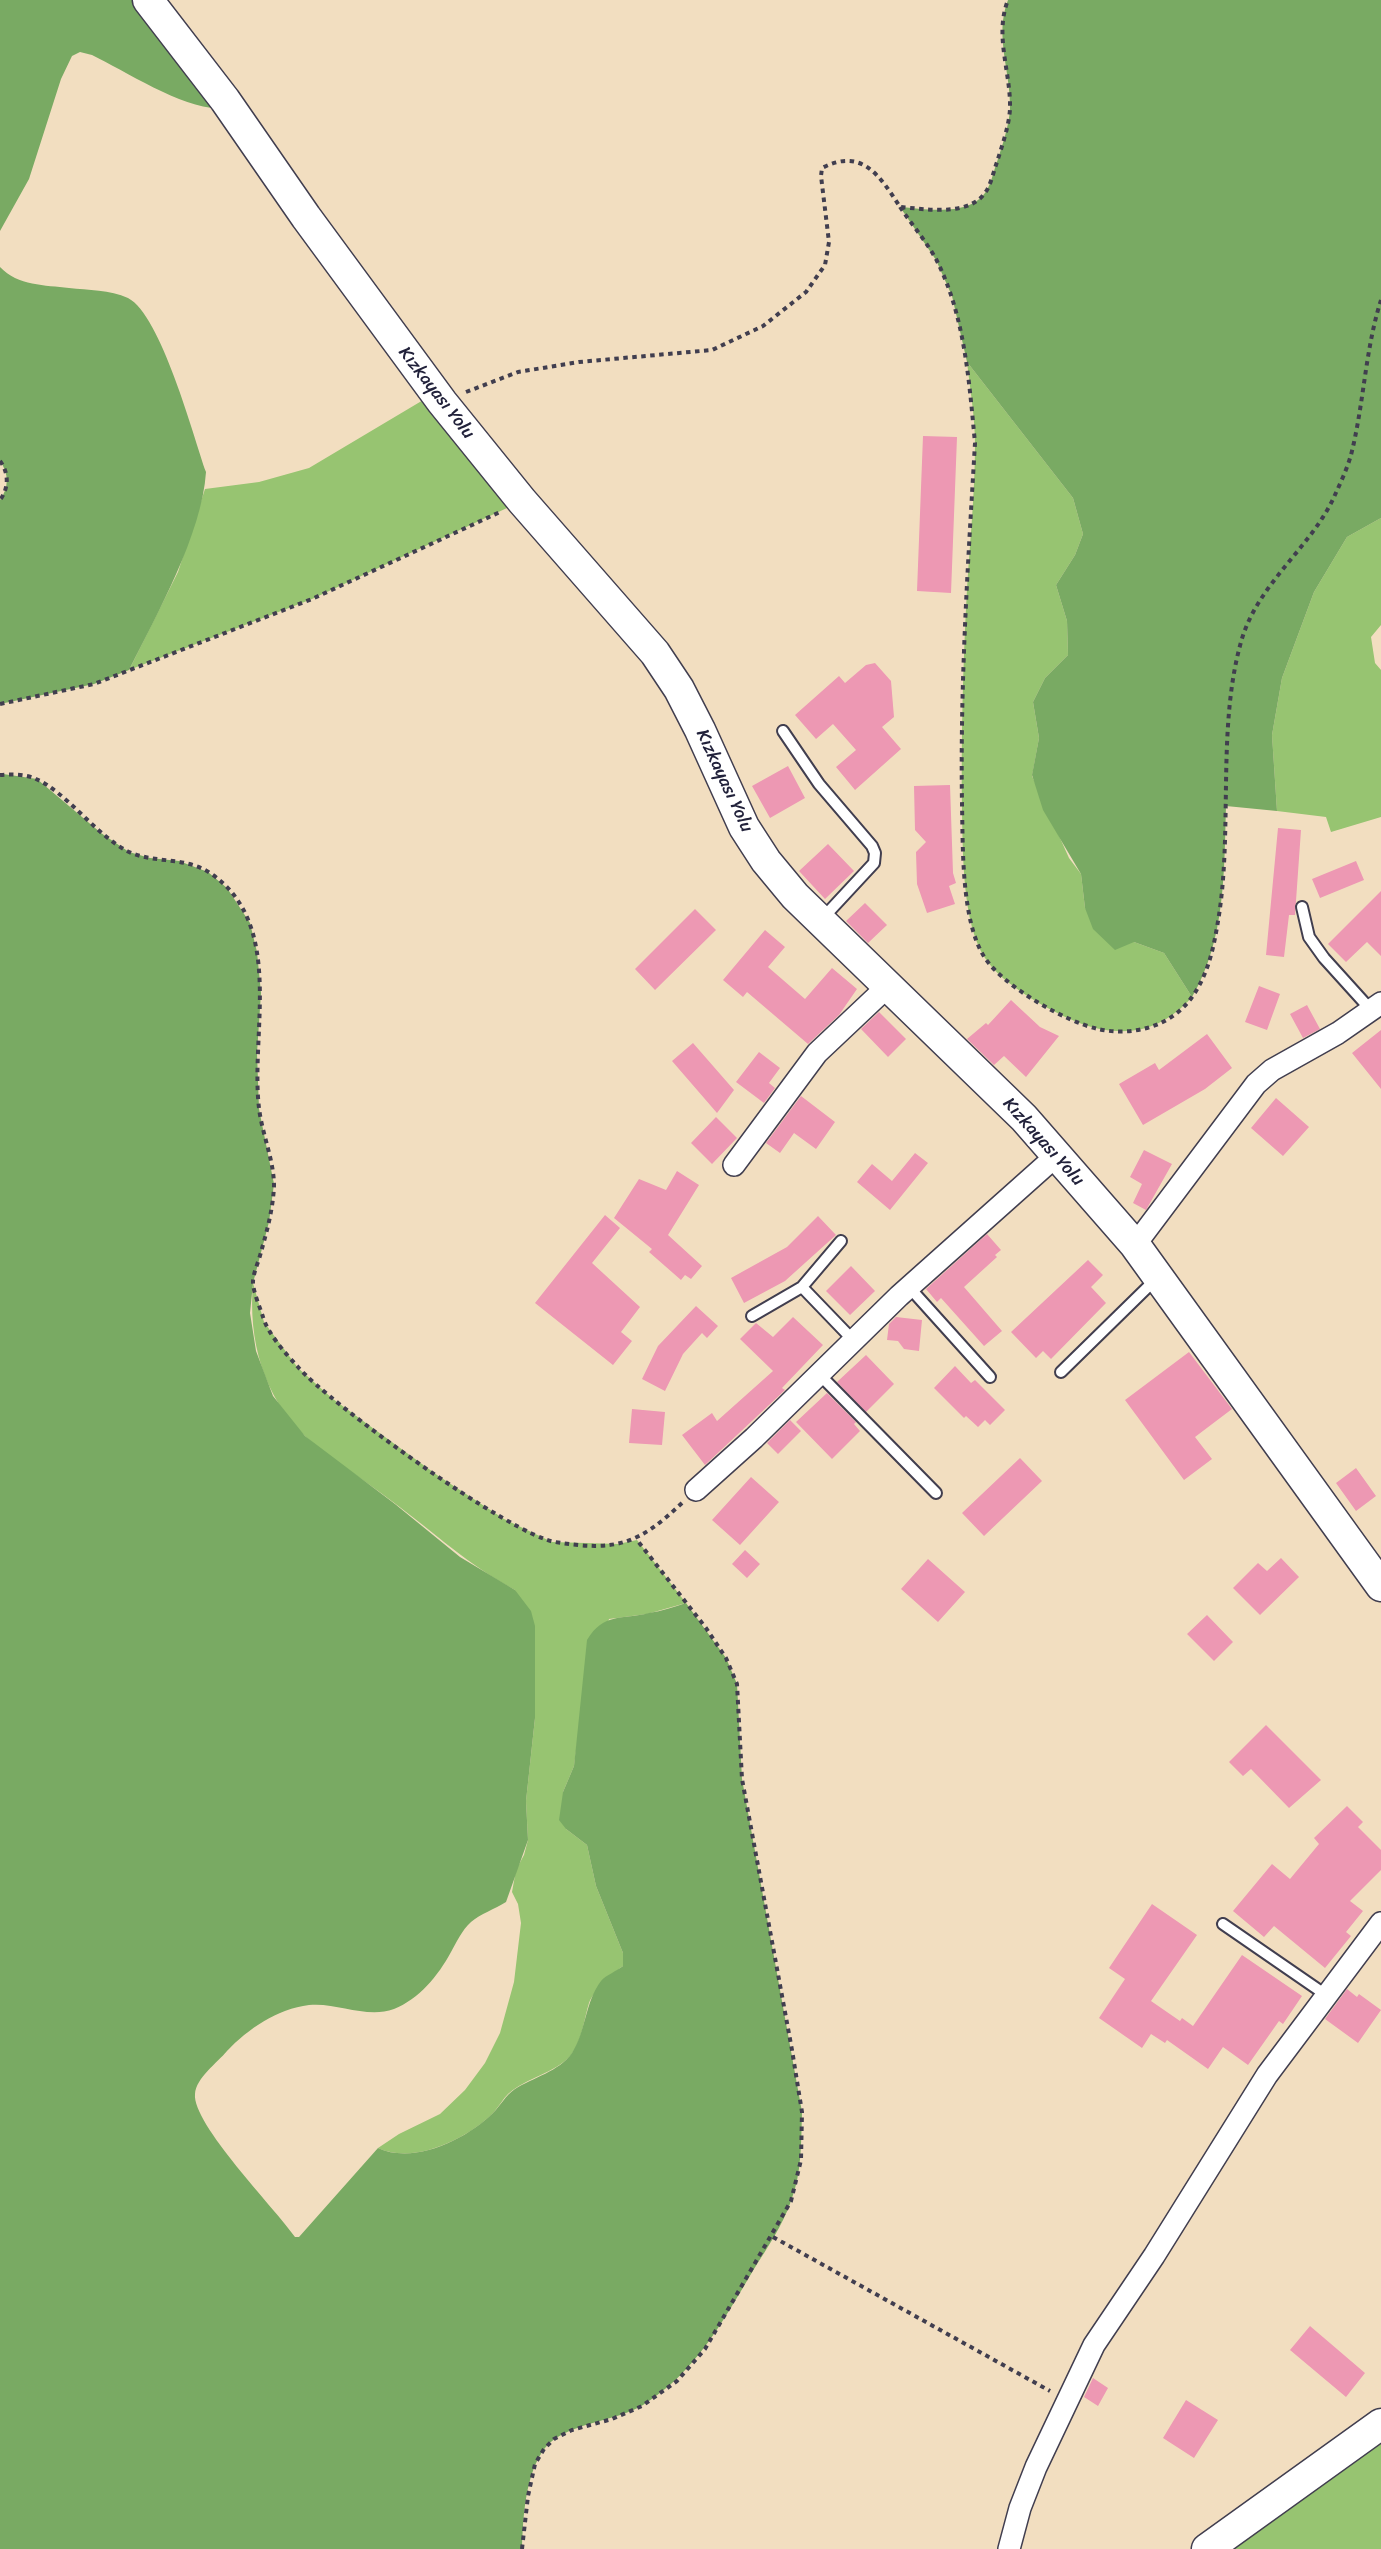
<!DOCTYPE html>
<html>
<head>
<meta charset="utf-8">
<style>
	body { margin:0 }
	canvas { display:block; background:#f2dec0 }
</style>
</head>
<body>
<canvas width="1381" height="2549"></canvas>
<script>
const c = document.querySelector('canvas').getContext('2d');
c.lineJoin = 'round';
function paint(path, color) { c.fillStyle = color; c.fill(path, 'evenodd'); }
function trace(path, color, width, dash) { c.strokeStyle = color; c.lineWidth = width; c.lineCap = dash ? 'butt' : 'round'; c.setLineDash(dash || []); c.stroke(path); }
function drawText(font, color, halo, rows, align = 'center') {
  c.font = font + ' Sriracha,sans-serif'; c.lineWidth = 4.5; c.setLineDash([]); c.textBaseline = 'middle'; c.strokeStyle = halo; c.fillStyle = color; for (const [text, x, y, turn = 0] of rows) {
    c.save(); c.translate(x, y); c.rotate((+turn || 0) * Math.PI / 180); c.textAlign = isNaN(turn) ? turn : align; if (halo) c.strokeText(text, 0, 0); c.fillText(text, 0, 0); c.restore();
  }
}
const green = new Path2D(`
	M967,362L1073,498L1083,534L1075,555L1056,585L1067,621L1068,655L1045,678L1033,702L1039,738L1032,776L1069,858L1081,874L1085,908L1134,942L1164,953L1192,997C1162,1031 1126,1039 1082,1024C1053,1013 1002,985 985,958C962,923 963,853 962,812C961,737 963,663 967,589C970,541 975,492 975,444C975,417 970,389 967,362Z
	M435,393L522,501L312,599L129,670L178,572L205,489L259,482L309,468Z
	M1381,518V625L1371,637L1375,663L1381,670V817L1331,832L1326,817L1277,811L1272,735L1282,678L1314,592L1347,537Z
	M253,1283L264,1322L298,1368L333,1399L437,1475L504,1519L552,1542L618,1544L637,1540L686,1603L647,1614L609,1619L580,1721L574,1766L563,1792L566,1829L587,1845L596,1886L623,1953V1966C612,1974 594,1990 589,2003C584,2019 582,2041 571,2055C554,2074 527,2077 508,2094C503,2099 499,2106 494,2112C468,2139 413,2165 378,2148L399,2134L440,2114L465,2090L485,2063L500,2033L514,1982L521,1923L518,1904L512,1892L516,1870L524,1855L528,1840L526,1801L535,1718V1686L515,1590C467,1564 436,1534 393,1502C365,1480 332,1461 306,1437C263,1397 248,1339 253,1283Z
	M1381,2424V2549H1207Z`);
const forest = new Path2D(`
	M0,0H148L220,108C185,110 125,71 92,55L80,52L72,56L61,79L29,179L0,231Z
	M1008,0H1381V518L1347,537L1314,592L1282,678L1272,735L1277,811L1226,806C1224,870 1226,939 1192,997L1164,953L1134,942L1115,950L1093,929L1085,908L1081,874L1043,810L1032,775L1039,738L1033,702L1045,678L1068,655L1067,621L1056,585L1075,555L1083,534L1073,498L967,362L952,296L936,260L900,207C927,209 973,218 988,188C992,180 994,170 997,162C1002,146 1009,126 1010,109C1011,72 994,36 1008,0Z
	M0,267C18,286 45,285 69,288C88,290 110,290 128,298C161,315 193,435 206,472C202,534 157,614 129,670L94,684L0,704V500C9,488 9,473 0,461Z
	M3,774L37,779L101,833L129,852L150,858L179,861L208,872L227,888L250,923L257,952L261,993L257,1053L259,1109L274,1184L269,1222L253,1283L250,1313L256,1351L273,1396L305,1436L395,1504L460,1557L515,1590L531,1611L535,1626V1718L526,1801L528,1840L506,1902C495,1909 480,1914 471,1922C462,1930 456,1943 451,1952C438,1976 419,1999 394,2009C366,2019 337,2002 309,2005C277,2009 248,2029 227,2051C217,2063 196,2078 195,2094C192,2124 275,2208 295,2237H299L378,2148C414,2165 467,2139 493,2113C501,2105 505,2096 515,2089C532,2078 560,2071 572,2053C586,2031 585,2002 601,1981C606,1975 617,1971 623,1966V1953L596,1886L587,1845L566,1829L559,1820L563,1792L574,1766L587,1640C604,1612 622,1620 649,1613C662,1611 674,1607 686,1603L726,1658L737,1684L742,1779L802,2112C801,2142 802,2173 791,2201C783,2225 767,2248 754,2269C723,2321 696,2372 643,2405C615,2422 565,2423 545,2448C525,2474 523,2518 522,2549H0V775Z`);
const building = new Path2D(`
	M923,436L957,437L951,593L917,591Z
	M875,663L891,681L894,717L882,727L901,749L855,790L836,767L856,750L833,724L816,739L795,715L839,676L845,683L866,665Z
	M788,766L805,798L770,818L752,786Z
	M950,785L953,873L956,883L949,886L955,904L927,913L917,884L916,852L926,842L915,830L914,786Z
	M1278,828L1301,830L1295,915H1289L1284,957L1266,955Z
	M828,844L854,871L825,899L799,871Z
	M1356,861L1364,880L1320,898L1312,879Z
	M1381,891V956L1367,942L1346,962L1328,944Z
	M865,903L887,925L868,943L846,921Z
	M695,909L716,930L655,990L635,969Z
	M765,930L785,947L768,967L805,999L832,968L857,989L839,1015L808,1044L747,992L743,997L723,980Z
	M1259,986L1280,994L1267,1030L1245,1022Z
	M1011,1000L1040,1027L1059,1036L1026,1077L1004,1056L994,1065L967,1039L986,1023L988,1025Z
	M1307,1005L1320,1029L1303,1038L1290,1014Z
	M879,1012L906,1039L888,1057L861,1029Z
	M1381,1030V1089L1352,1053Z
	M1207,1034L1232,1068L1205,1089L1143,1125L1119,1084L1155,1063L1159,1070Z
	M693,1043L734,1090L717,1113L672,1061Z
	M759,1052L780,1068L769,1083L775,1088L764,1103L736,1082Z
	M801,1096L835,1122L816,1149L794,1133L780,1153L766,1143Z
	M1276,1098L1309,1127L1283,1156L1251,1128Z
	M716,1117L737,1138L712,1164L691,1143Z
	M1144,1150L1172,1164L1146,1210L1133,1203L1142,1184L1130,1177Z
	M915,1153L928,1163L890,1210L857,1182L872,1164L892,1181Z
	M677,1171L699,1185L668,1235L702,1266L691,1279L685,1275L681,1280L649,1252L652,1249L614,1218L639,1179L666,1190Z
	M605,1215L620,1228L592,1263L640,1307L621,1332L632,1341L613,1365L535,1303Z
	M818,1216L836,1235L785,1281L744,1303L731,1278L787,1247Z
	M987,1234L1001,1250L995,1255L997,1257L964,1287L1002,1331L984,1346L941,1298L937,1302L926,1289Z
	M1088,1260L1103,1275L1091,1287L1106,1303L1051,1359L1043,1351L1036,1358L1011,1332Z
	M851,1266L875,1291L850,1315L826,1291Z
	M696,1306L718,1326L707,1338L702,1333L683,1354L665,1391L642,1379L658,1346Z
	M793,1317L823,1345L782,1388L785,1390L705,1465L682,1435L712,1413L717,1421L773,1371L740,1339L756,1323L773,1337Z
	M896,1317L922,1320L919,1351L904,1349L898,1341L887,1340L889,1324Z
	M1189,1352L1232,1409L1195,1437L1212,1459L1184,1480L1125,1400Z
	M866,1355L894,1384L866,1412L837,1382Z
	M955,1366L971,1383L975,1380L1005,1410L990,1425L985,1420L978,1427L966,1416L964,1418L934,1388Z
	M827,1393L856,1422L854,1424L860,1431L832,1459L796,1422Z
	M632,1409L665,1412L662,1445L629,1443Z
	M790,1420L801,1431L778,1454L767,1443Z
	M1020,1458L1042,1481L984,1536L962,1513Z
	M1356,1468L1376,1496L1356,1511L1336,1483Z
	M751,1477L779,1502L740,1545L712,1520Z
	M745,1550L760,1564L747,1578L732,1564Z
	M1281,1558L1299,1577L1260,1615L1233,1588L1258,1563L1267,1571Z
	M928,1559L965,1592L938,1622L901,1589Z
	M1207,1615L1233,1642L1214,1661L1187,1634Z
	M1266,1725L1321,1780L1289,1808L1251,1769L1243,1776L1229,1762Z
	M1347,1806L1363,1822L1358,1827L1381,1850V1870L1350,1901L1363,1911L1346,1932L1351,1936L1325,1968L1274,1926L1264,1937L1233,1911L1272,1864L1290,1879L1319,1844L1314,1838Z
	M1152,1904L1197,1935L1151,2001L1180,2021L1182,2018L1193,2026L1242,1955L1302,1996L1283,2024L1279,2021L1248,2065L1223,2047L1208,2069L1167,2040L1165,2043L1151,2034L1142,2048L1099,2018L1125,1979L1109,1968Z
	M1347,1989L1357,1997L1359,1994L1381,2010L1358,2043L1325,2019Z
	M1310,2326L1365,2373L1346,2397L1290,2350Z
	M1093,2378L1108,2388L1098,2406L1084,2397Z
	M1186,2400L1218,2420L1194,2458L1163,2438Z`);
const path = new Path2D(`
	M900,207C912,225 927,242 937,261C965,317 969,381 975,443C968,563 960,683 962,804C963,847 961,922 985,958C1003,986 1066,1022 1098,1029C1133,1037 1172,1026 1192,997C1207,976 1213,951 1217,927C1234,835 1216,731 1241,642C1257,584 1310,549 1334,497C1340,484 1347,469 1351,455C1364,404 1365,350 1381,300
	M466,392L518,372L579,362L712,350L763,326L806,292L825,265L829,242L821,176L822,168C862,147 880,176 900,207C927,209 973,218 988,188C992,180 994,170 997,162C1002,146 1009,126 1010,109C1011,72 994,36 1008,0
	M0,461C9,473 9,488 0,500
	M0,704L94,684L312,599L500,512
	M0,775C11,774 26,774 36,779C66,792 95,834 127,851C153,864 185,856 210,873C286,924 250,1032 259,1108C262,1134 274,1160 274,1186C273,1209 267,1231 261,1252C259,1261 253,1273 253,1282C253,1292 260,1307 263,1317C268,1334 286,1354 298,1367C330,1404 511,1535 555,1542C616,1552 639,1544 682,1503
	M773,2237L1050,2391
	M522,2549L528,2496L535,2464L544,2449L554,2439L572,2430L612,2419L642,2406L677,2381L705,2349L791,2201L801,2160L802,2112L792,2050L742,1779L737,1684L726,1658L706,1628L637,1540`);
const lane = new Path2D(`
	M783,731L819,784L872,846L875,853L874,863L822,919
	M1302,907L1309,937L1324,958L1371,1010
	M802,1287L853,1340
	M909,1287L990,1377
	M752,1316L802,1287L841,1241
	M1061,1372L1156,1279
	M819,1374L936,1493
	M1223,1924L1326,1995`);
const street = new Path2D(`
	M734,1165L817,1053L888,986
	M1135,1245L1256,1084L1272,1070L1338,1033L1381,1003
	M696,1490L754,1438L899,1296L1056,1156
	M1009,2549L1020,2508L1036,2467L1094,2345L1154,2256L1267,2075L1381,1923`);
const secondary = new Path2D(`
	M148,0L225,100L306,217L442,402L522,501L655,653L679,689L700,730L744,827L766,861L795,896L1024,1118L1135,1245L1381,1586
	M1207,2549L1381,2424`);
const streetNames = [
	["Kızkayası Yolu",436,393,52],
	["Kızkayası Yolu",724,781,65],
	["Kızkayası Yolu",1043,1142,48]
];
paint(green, '#97c471');
paint(forest, '#79aa63');
paint(building, '#ed98b3');
trace(lane, '#413e4f', 14);
trace(street, '#413e4f', 24);
trace(secondary, '#413e4f', 33);
trace(path, '#413e4f', 4, [4.5, 4.5]);
trace(lane, '#fff', 10);
trace(street, '#fff', 21);
trace(secondary, '#fff', 30);
drawText('18px', '#22223b', '#fff', streetNames);
</script>
</body>
</html>
